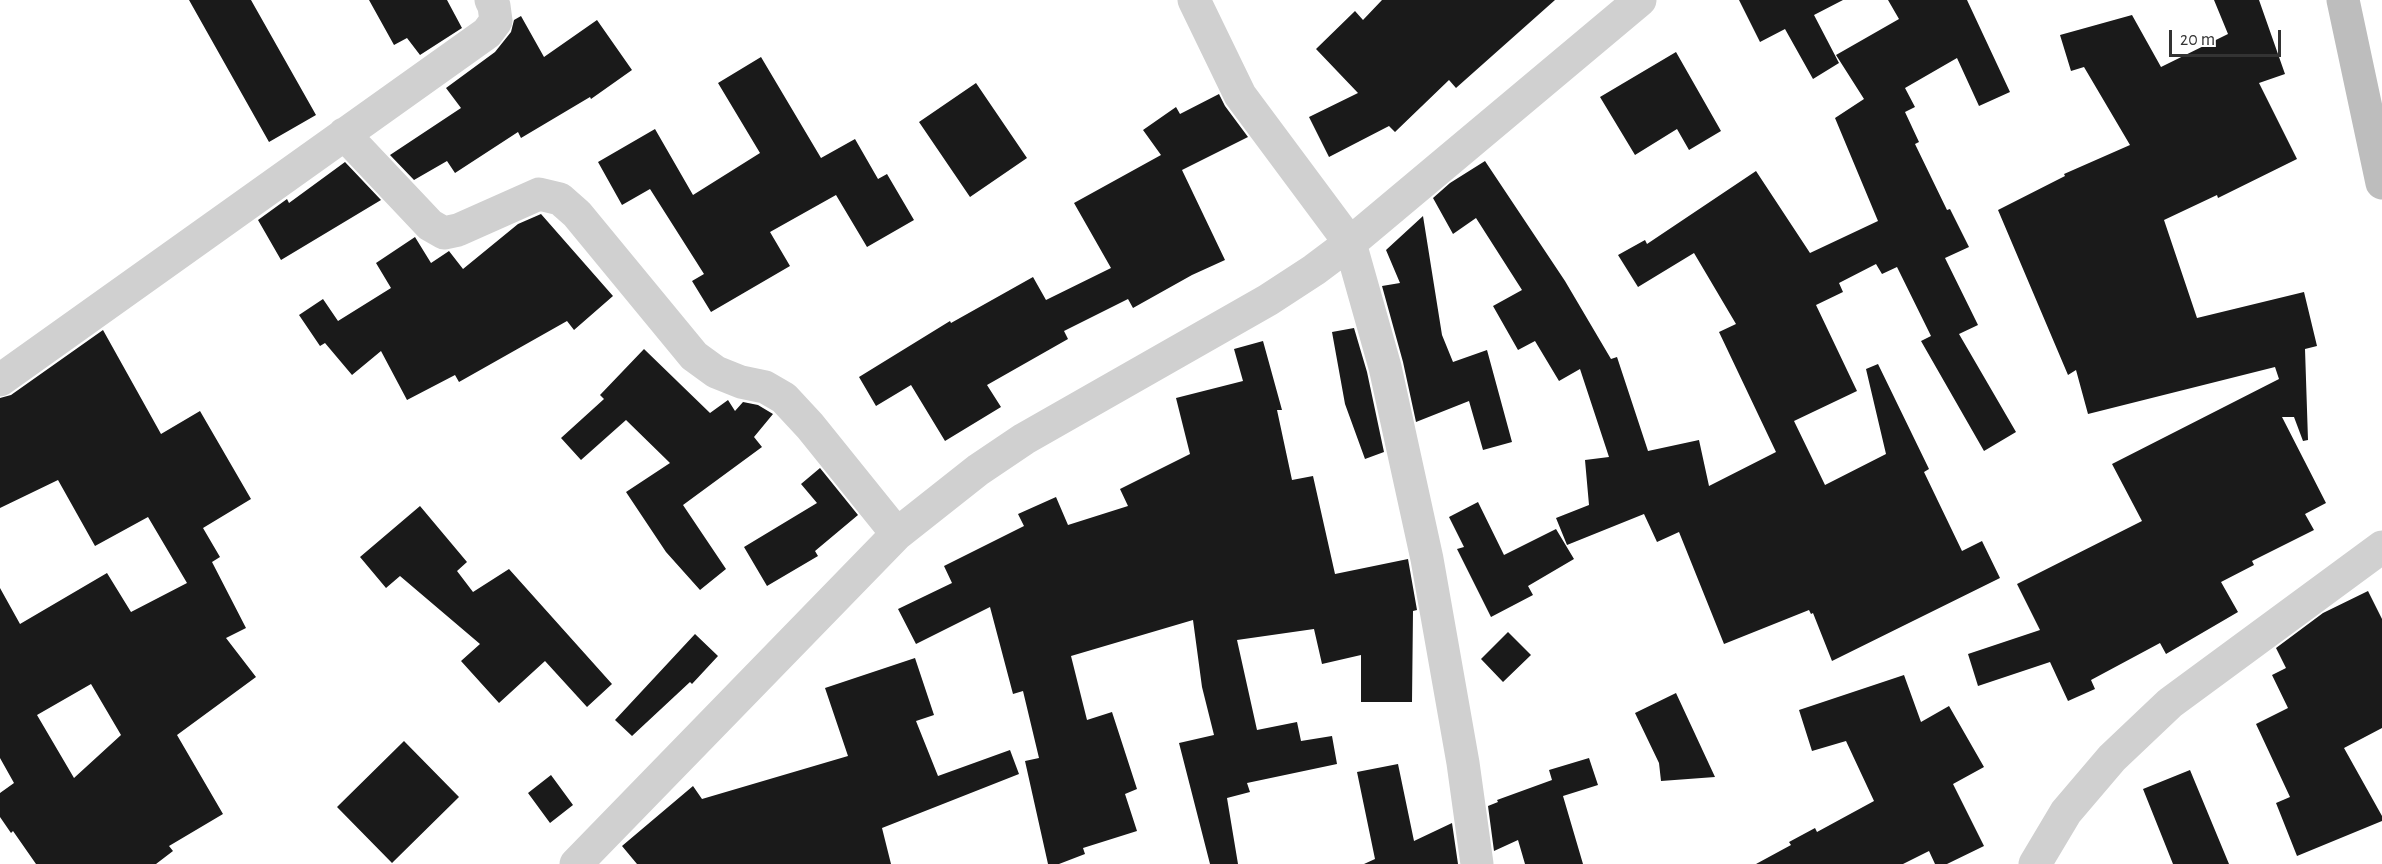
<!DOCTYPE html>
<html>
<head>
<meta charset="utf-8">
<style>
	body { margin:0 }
	#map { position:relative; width:2382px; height:864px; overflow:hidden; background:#fff; font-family:"Alegreya Sans",sans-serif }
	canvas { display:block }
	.scale { position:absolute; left:2169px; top:30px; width:112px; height:27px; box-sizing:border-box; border:3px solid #333; border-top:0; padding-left:8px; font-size:18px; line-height:21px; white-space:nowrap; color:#333; -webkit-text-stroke:4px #fff; paint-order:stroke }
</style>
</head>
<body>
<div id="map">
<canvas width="2382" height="864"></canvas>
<div class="scale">20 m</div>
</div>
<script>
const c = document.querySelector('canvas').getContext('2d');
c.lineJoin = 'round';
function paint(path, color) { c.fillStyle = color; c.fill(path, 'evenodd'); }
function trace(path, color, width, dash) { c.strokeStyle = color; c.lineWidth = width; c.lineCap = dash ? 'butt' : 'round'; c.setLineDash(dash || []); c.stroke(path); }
const building = new Path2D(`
	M189,0H251L316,115L269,142Z
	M369,0H447L462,28L420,55L407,38L394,45Z
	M1382,0H1555L1456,88L1449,80L1395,132L1389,126L1329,157L1309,117L1358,93L1316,49L1355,11L1363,20Z
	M1739,0H1843L1814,15L1839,63L1813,79L1785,29L1760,42Z
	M1888,0H1967L2010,92L1979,106L1957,58L1905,88L1915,107L1905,112L1919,142L1915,144L1947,210L1950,209L1969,247L1945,258L1978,325L1959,334L2016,432L1984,451L1921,341L1931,336L1897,267L1882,274L1876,264L1839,283L1843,292L1816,305L1857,391L1794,421L1825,485L1886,454L1866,369L1878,364L1929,469L1924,472L1962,551L1982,541L2000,578L1832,661L1813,613L1811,614L1809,610L1724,644L1679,532L1657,542L1644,514L1567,545L1556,518L1589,505L1585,460L1609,457L1580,369L1559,381L1535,341L1518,350L1493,306L1522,290L1476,218L1453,234L1433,198L1450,183L1485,161L1565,281L1611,359L1617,357L1648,451L1699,440L1709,486L1776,452L1719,332L1736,324L1694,253L1638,287L1618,255L1645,240L1647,244L1756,171L1810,253L1878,221L1835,118L1864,99L1836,55L1899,19Z
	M2214,0H2259L2285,74L2259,83L2297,159L2218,198L2217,195L2164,220L2197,318L2304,292L2317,346L2305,349L2308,440L2303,441L2294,417H2282L2326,503L2305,514L2314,530L2252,561L2254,565L2221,582L2238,612L2166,654L2160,643L2091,680L2095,689L2068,701L2050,662L1978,686L1968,654L2040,630L2017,584L2142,521L2112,464L2279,379L2275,367L2088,414L2076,370L2068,375L1998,210L2065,176L2064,174L2130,145L2084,67L2071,71L2060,35L2132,15L2161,67L2228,34Z
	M521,16L544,57L597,20L632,70L591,99L590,97L521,138L518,132L455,173L447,161L414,180L390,155L461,108L446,88L495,52L511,32L514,20Z
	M1676,52L1721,131L1689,150L1677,129L1635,155L1600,97Z
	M761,57L821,158L855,139L878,179L887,174L914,220L867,247L836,195L770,232L790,266L711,312L692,281L704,274L650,189L622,205L598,162L655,129L693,195L760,153L718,83Z
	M976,83L1027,158L970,197L919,122Z
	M1219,94L1225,106L1248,137L1182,170L1225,260L1192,275L1133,308L1128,299L1064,331L1068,339L987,385L1001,407L945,441L911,385L876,406L859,377L950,321L951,323L1033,277L1046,300L1111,268L1074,203L1161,155L1143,130L1176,107L1180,114Z
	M345,162L381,200L281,260L258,220L287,199L289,203Z
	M541,214L613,296L574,330L567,321L459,382L455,375L407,400L381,351L352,375L325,343L320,346L299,315L323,299L338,321L391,288L376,263L415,237L431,263L449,251L463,269L518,224Z
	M1423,216L1442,335L1453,362L1487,350L1512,442L1483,450L1469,401L1416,422L1403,362L1382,286L1400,283L1386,250Z
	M1354,328L1367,372L1384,452L1365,459L1345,404L1332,332Z
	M103,330L161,434L200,411L251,499L203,528L220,557L212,562L246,628L226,638L256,677L177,735L223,814L169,846L173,851L156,864H36L13,831L11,833L0,817V793L14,783L0,758V588L20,624L107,573L131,612L187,583L148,517L95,546L58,480L0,508V398L11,395ZM91,684L121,735L74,778L37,715Z
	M1263,341L1282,410H1277L1292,480L1313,476L1335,574L1408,559L1417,610L1413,611L1412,702H1361V655L1322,664L1314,629L1237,640L1257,730L1297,722L1301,741L1332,736L1337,764L1247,783L1250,792L1227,798L1238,864H1210L1179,743L1214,735L1202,687L1193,620L1071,656L1087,720L1112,712L1137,789L1125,794L1137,831L1083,848L1085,854L1059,864H1048L1025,761L1039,758L1023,691L1013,694L990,607L916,644L898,609L952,583L944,566L1024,526L1018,514L1056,497L1068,525L1128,506L1120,489L1190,454L1176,398L1243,381L1234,349Z
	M644,349L710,413L728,400L735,411L743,402L758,405L773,414L754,437L762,447L683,505L726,569L700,590L666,552L626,492L670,463L626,420L581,460L561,438L604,399L600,395Z
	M820,468L858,515L815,551L818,556L767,586L744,547L817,503L801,484Z
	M1478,502L1504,555L1556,529L1574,559L1528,586L1533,595L1491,617L1457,549L1464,547L1449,517Z
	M420,506L467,562L457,571L473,592L509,569L612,684L587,707L545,661L499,703L461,661L480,644L400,576L386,588L360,557Z
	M2368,591L2382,619V728L2344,748L2382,816V821L2297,856L2276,803L2290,797L2256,724L2288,708L2272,675L2286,668L2276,648L2323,613Z
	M1508,632L1531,655L1503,682L1481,659Z
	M695,634L718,656L692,684L690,682L632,736L615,720Z
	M915,658L934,715L916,721L938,776L1010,750L1019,774L882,828L891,864H637L622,846L693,786L702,799L848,756L825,688Z
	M1904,675L1921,722L1949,706L1984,767L1953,784L1984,846L1947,864H1935L1929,851L1903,864H1756L1791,845L1789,842L1815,828L1817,832L1874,801L1846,741L1812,751L1799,710Z
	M1676,693L1715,777L1661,781L1659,763L1635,713Z
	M404,741L459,797L392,863L337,807Z
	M1589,758L1598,785L1563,796L1583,864H1525L1518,840L1494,851L1488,806L1498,802L1497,800L1552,780L1549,770Z
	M1398,764L1414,841L1452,823L1458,864H1364L1375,859L1357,772Z
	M2190,770L2229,864H2173L2143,789Z
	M551,775L573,805L550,823L528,793Z`);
const street = new Path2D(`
	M1194,0L1240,95L1350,243L1385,367L1427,559L1463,763L1477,864
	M344,134L430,225L444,233L458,230L539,194L560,199L577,214L694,356L716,372L741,382L765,387L784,398L810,426L897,534
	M0,380L487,33L496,21L494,6L491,0
	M576,864L897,534L978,470L1024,439L1268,300L1314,270L1350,243L1640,0
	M2035,864L2066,812L2112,758L2170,703L2382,547`);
const secondary = new Path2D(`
	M2343,0L2382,183`);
paint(building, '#1a1a1a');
trace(street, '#d0d0d0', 33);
trace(secondary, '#bdbdbd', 33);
</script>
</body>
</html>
